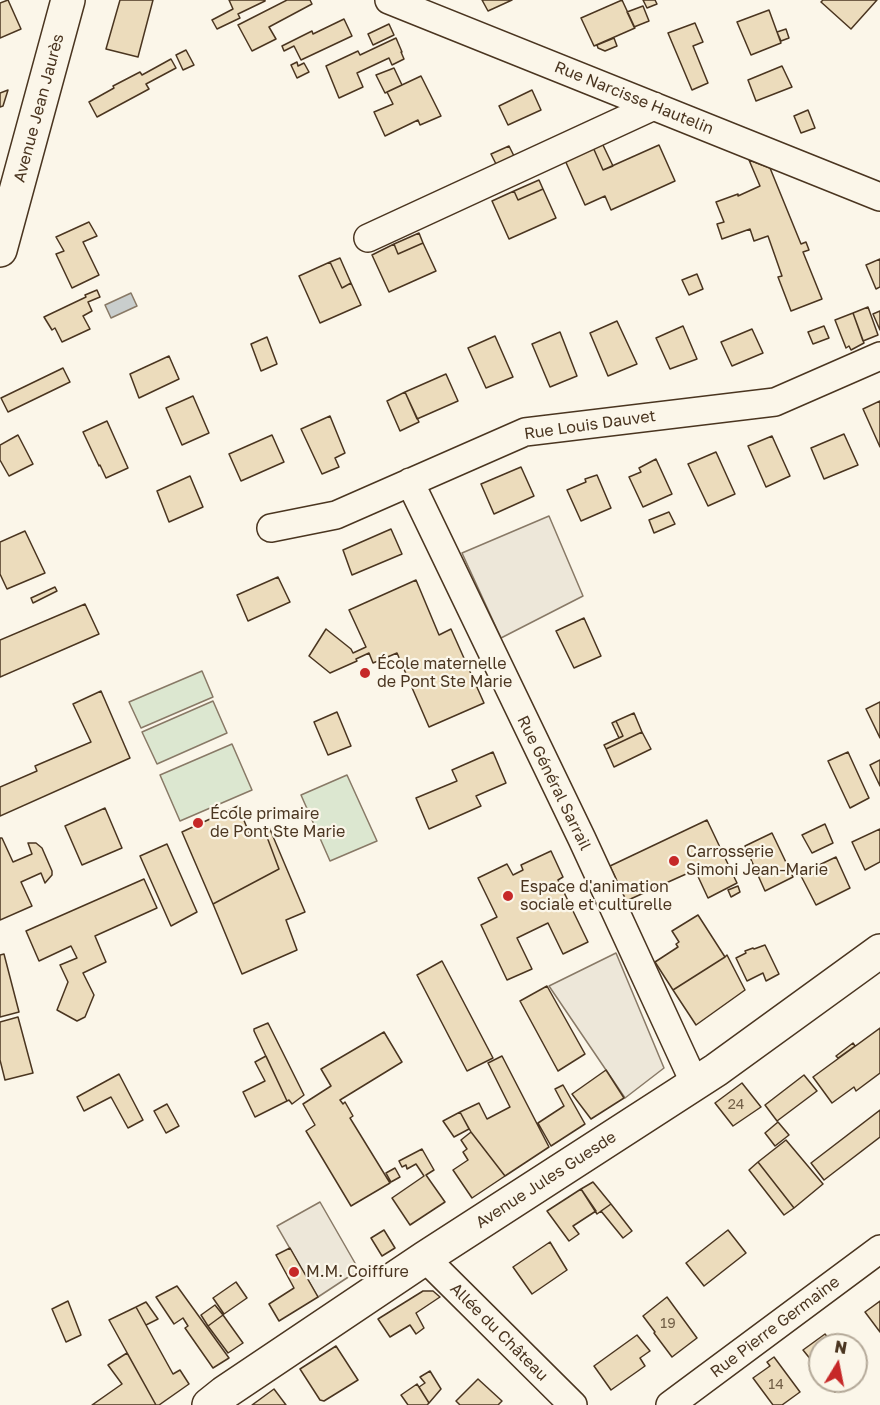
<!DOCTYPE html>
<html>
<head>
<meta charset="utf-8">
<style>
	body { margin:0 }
	#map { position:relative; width:880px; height:1405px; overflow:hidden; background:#fbf6e9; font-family:"Golos Text",sans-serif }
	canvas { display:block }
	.north { position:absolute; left:808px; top:1333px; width:60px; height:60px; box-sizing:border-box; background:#fbf6e9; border:2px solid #b4a999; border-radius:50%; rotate:10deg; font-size:16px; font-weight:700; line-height:24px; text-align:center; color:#4a3520 }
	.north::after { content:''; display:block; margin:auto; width:21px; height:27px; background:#c62828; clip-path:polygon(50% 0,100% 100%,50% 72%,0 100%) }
</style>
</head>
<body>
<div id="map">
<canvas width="880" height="1405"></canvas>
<div class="north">N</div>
</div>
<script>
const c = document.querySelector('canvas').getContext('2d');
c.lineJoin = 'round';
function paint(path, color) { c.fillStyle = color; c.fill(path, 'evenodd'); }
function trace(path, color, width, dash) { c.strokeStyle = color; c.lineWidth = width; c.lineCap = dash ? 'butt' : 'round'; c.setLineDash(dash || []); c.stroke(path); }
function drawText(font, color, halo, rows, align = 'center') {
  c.font = font + ' "Golos Text",sans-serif'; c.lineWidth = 4.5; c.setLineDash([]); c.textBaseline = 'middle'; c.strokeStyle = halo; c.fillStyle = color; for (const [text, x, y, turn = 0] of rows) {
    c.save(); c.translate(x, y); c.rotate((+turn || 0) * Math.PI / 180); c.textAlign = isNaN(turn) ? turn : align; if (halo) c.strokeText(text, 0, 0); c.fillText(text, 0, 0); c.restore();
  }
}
const green = new Path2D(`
	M202,671L213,697L141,728L129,702Z
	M213,701L227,733L157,764L142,732Z
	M232,744L252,790L180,821L160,775Z
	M347,775L377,841L330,861L301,795Z`);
const parking = new Path2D(`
	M549,516L583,596L501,638L462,553Z
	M616,953L664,1068L625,1098L549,986Z
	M320,1202L359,1270L318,1297L277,1226Z`);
const water = new Path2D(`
	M131,293L137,306L111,318L105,305Z`);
const building = new Path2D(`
	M8,0L21,29L0,38V3Z
	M120,0H153L138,57L106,49Z
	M229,0H265V1L238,14L240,18L217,29L212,20L233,9Z
	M287,0H310L312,4L269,27L276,39L252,51L238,25Z
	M482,0H512L488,11Z
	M622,0L635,28L594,46L581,18Z
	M643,0H655L657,4L647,8Z
	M823,0H877L851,29L821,2Z
	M643,6L649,21L634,27L627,12Z
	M769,10L781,43L751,55L737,22Z
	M344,19L352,36L301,60L294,46L284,51L282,46L312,31L313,34Z
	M695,23L703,42L693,46L708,83L692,90L668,33Z
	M389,24L394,35L373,45L368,34Z
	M786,29L789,38L781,41L777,32Z
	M396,38L402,52H401L404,59L392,65L389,58L357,73L363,87L339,98L326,66L358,51L360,55Z
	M614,38L617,46L605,51L598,48L597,45Z
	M186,50L194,65L183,70L176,55Z
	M171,59L176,68L146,84L149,89L97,117L89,102L114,88L113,86L140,72L142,75Z
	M297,62L298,66L304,63L309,72L297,78L291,65Z
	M782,66L792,87L756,101L748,80Z
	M394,68L402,85L385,93L376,75Z
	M421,76L441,116L420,125L418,120L385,136L374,112L393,104L387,92Z
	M8,90L3,106L0,107V93Z
	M532,90L541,110L508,125L499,106Z
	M808,110L815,128L801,133L794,116Z
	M601,141L613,166L603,170L592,145Z
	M592,145L603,170L659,145L675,181L611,210L605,196L585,205L564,158Z
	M509,146L514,156L496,164L491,154Z
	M749,160L770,168L801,244L806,242L809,250L803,252L822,299L791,311L778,277L782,276L768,236L754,241L750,229L722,239L717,224L724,222L716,202L738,194V196L760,186Z
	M539,180L543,189L518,200L514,191Z
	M543,189L556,218L509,239L492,201L514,191L518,200Z
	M89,222L97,236L83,242L99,275L72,288L56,254L64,251L56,237Z
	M419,233L423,243L398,254L394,244Z
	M423,243L436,271L389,292L372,255L394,244L398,254Z
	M340,258L351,283L342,288L330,262Z
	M880,259V287L876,289L866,265Z
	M330,262L342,288L351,283L361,305L320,323L299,276Z
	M697,274L703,289L689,295L682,280Z
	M97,290L100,297L88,302L92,311L83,316L90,329L62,342L55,328L52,330L44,317L86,297L85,295Z
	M868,307L878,335L863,341L853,313Z
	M880,311V330L873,314Z
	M853,313L864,343L851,350L849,346L846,348L835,320Z
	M617,321L637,364L608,376L590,333Z
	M683,326L697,359L670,369L656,338Z
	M824,326L829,338L813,344L808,332Z
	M752,329L763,353L732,366L721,342Z
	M560,332L577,376L550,387L532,344Z
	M495,336L513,377L486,388L468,348Z
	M267,337L277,364L261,371L251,344Z
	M169,356L179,379L139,398L130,374Z
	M63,368L70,382L8,412L1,398Z
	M446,374L458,401L417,419L405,392Z
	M405,392L419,422L400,431L387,401Z
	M193,396L209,433L182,445L166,408Z
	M880,401V447L863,409Z
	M330,416L345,453L335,458L339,467L322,474L301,429Z
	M107,421L128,468L106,478L100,465L99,466L83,432Z
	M844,434L858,465L824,479L811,448Z
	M18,435L33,464L9,476L0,460V445Z
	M272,435L284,462L241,481L229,454Z
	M772,436L790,476L766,487L748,446Z
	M716,452L735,494L708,506L688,464Z
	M656,459L672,494L643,507L629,477L641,472L639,468Z
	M521,467L534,496L494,514L481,484Z
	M597,475L611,508L581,521L567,490L586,482L585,479Z
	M190,476L203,507L169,522L157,491Z
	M669,512L675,524L654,533L649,520Z
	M391,529L402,554L352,575L343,550Z
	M25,531L45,573L7,589L0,574V542Z
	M278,577L290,602L248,621L237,595Z
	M416,580L439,635L451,629L484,703L429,727L397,653L373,663L369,653L356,659L357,661L330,673L309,656L326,629L351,649L353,653L366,647L349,610Z
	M55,587L57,591L33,603L31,598Z
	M85,604L99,634L0,677V640Z
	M584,618L601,656L574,668L556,631Z
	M101,691L130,758L0,816V787L37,771L35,766L91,742L73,704Z
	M880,702V738L866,709Z
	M337,712L351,746L328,755L314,722Z
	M634,713L642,732L606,749L604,745L623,736L616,721Z
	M616,721L623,736L619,738L612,723Z
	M642,732L651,749L614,767L606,749Z
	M493,752L506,783L476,796L481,806L429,829L416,798L457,781L452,770Z
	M848,752L869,798L850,808L828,761Z
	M880,760V786L870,765Z
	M238,806L250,835L264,829L279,869L213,904L182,832Z
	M105,808L122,848L82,865L65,826Z
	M707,820L737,883L708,898L695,870L626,901L610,866Z
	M825,824L833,843L812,853L802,835Z
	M269,827L305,912L286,920L297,950L242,974L213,904L279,869L264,829Z
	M880,829V862L865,870L852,842Z
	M772,833L793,877L765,891L745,846Z
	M0,838H2L13,862L32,854L28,843H36L42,848L52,871V875L45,883L41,873L21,882L32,906L0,920Z
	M167,844L197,912L171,926L140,856Z
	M551,851L563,877L558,880L588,942L563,954L548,923L517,938L532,969L507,980L481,925L497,917L478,878L507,864L513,875L523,870L521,865Z
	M836,857L850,888L816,905L800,874Z
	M144,879L157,908L95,936L106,962L83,973L94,995L85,1017L77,1021L57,1010L68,982L60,965L77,958L71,946L39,961L26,931Z
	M738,886L740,892L731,897L728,890Z
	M698,915L725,957L673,990L655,962L678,947L676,944L679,942L672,931Z
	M765,945L779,974L766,981L763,973L747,981L736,958L746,953L745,951L753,948L754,949Z
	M4,954L19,1012L0,1017V955Z
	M727,955L745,990L696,1025L673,990L725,957Z
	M442,961L493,1058L467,1071L417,975Z
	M547,986L585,1054L558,1071L520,1001Z
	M18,1017L33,1073L5,1080L0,1060V1022Z
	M268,1023L304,1095L292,1104L289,1100L287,1101L254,1031V1029Z
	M880,1028V1073L856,1091L854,1087L832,1103L813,1077Z
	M384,1032L402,1062L340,1100L343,1104L345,1102L353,1116L350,1118L390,1183L351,1206L306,1131L315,1125L303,1104L331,1086L321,1069Z
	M853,1043L855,1046L838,1058L836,1056Z
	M266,1056L287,1101L255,1117L243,1092L265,1081L255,1062Z
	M502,1056L549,1147L505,1176L471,1132L460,1112L479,1103L487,1119L510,1107L488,1063Z
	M606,1070L624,1098L591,1119L572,1094Z
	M119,1074L143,1120L128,1128L111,1097L84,1111L77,1097Z
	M804,1075L817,1091L777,1121L765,1105Z
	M742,1083L761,1107L733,1126L715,1103Z
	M563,1085L585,1124L551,1146L538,1123L564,1106L555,1089Z
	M167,1104L179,1126L166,1133L154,1111Z
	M880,1110V1137L824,1180L811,1163Z
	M460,1112L469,1129L454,1137L443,1121Z
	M778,1122L789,1135L775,1146L765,1133Z
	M471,1132L505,1176L472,1198L453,1170L468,1160L463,1152L467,1149L461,1140Z
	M786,1140L823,1184L794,1208L758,1162Z
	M422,1149L434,1170L426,1175L445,1202L410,1225L392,1198L424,1176L416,1164L407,1169L406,1165L402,1167L399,1161Z
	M758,1162L794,1208L784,1215L749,1170Z
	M395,1168L400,1177L391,1182L386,1173Z
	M593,1182L611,1204L597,1214L581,1189Z
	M581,1189L596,1211L573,1226L579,1234L569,1241L547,1211Z
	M611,1204L632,1231L623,1238L601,1211Z
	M384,1230L395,1248L382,1256L371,1238Z
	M728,1230L746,1253L704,1286L686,1263Z
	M550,1242L567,1270L532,1294L513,1267Z
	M290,1248L318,1297L279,1321L269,1304L294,1288L276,1255Z
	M236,1282L247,1298L224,1314L213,1298Z
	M177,1286L229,1358L213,1368L185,1328L188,1326L183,1318L174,1324L156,1297Z
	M423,1291H433L440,1297L416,1313L424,1328L416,1334L410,1325L390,1337L378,1319Z
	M667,1297L697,1338L672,1357L654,1333L655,1332L643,1316Z
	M68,1301L81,1335L66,1342L52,1309Z
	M880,1301V1332L865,1312Z
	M146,1302L158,1319L146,1325L136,1307Z
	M215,1305L223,1315L208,1326L201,1315Z
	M136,1307L173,1374L180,1370L189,1384L159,1405H156L109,1320Z
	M223,1315L243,1343L228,1353L208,1326Z
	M825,1334L833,1345H820V1371L803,1350Z
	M637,1335L650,1351L640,1358L645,1366L611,1390L594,1366Z
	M336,1346L358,1380L324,1401L320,1400L300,1369Z
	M127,1353L156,1405H92L122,1384L108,1365Z
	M774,1357L800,1392L782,1405H773L753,1378L770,1366L767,1362Z
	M430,1371L441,1389L429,1403L419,1387L425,1383L420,1377Z
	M478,1379L502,1401L498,1405H460L456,1401Z
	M827,1381H850L835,1392Z
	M417,1384L429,1403L427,1405H408L401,1395Z
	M274,1389L286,1405H252Z`);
const minor = new Path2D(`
	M389,0L880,197
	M368,238L654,106
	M410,482L582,839L695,1084
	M271,528L336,515L525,432L775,402L880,356
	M425,1258L573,1405
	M670,1405L880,1249`);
const major = new Path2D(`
	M0,250L68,0
	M209,1405L224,1393L425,1258L716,1070L880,951`);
const markers = [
	[365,673,6,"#c62828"],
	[198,823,6,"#c62828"],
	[674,861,6,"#c62828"],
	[508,896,6,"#c62828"],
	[294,1272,6,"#c62828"]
];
const numberNames = [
	["24",736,1105],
	["19",668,1324],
	["14",776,1385]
];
const streetNames = [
	["Rue Narcisse Hautelin",634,98,22],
	["Avenue Jean Jaurès",39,108,-75],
	["Rue Louis Dauvet",590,425,-8],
	["Rue Général Sarrail",554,783,64],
	["Avenue Jules Guesde",546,1180,-33],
	["Rue Pierre Germaine",775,1327,-37],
	["Allée du Château",499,1332,45]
];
const poiNames = [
	["École maternelle",377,664],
	["de Pont Ste Marie",377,682],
	["École primaire",210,814],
	["de Pont Ste Marie",210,832],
	["Carrosserie",686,852],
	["Simoni Jean-Marie",686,870],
	["Espace d'animation",520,887],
	["sociale et culturelle",520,905],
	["M.M. Coiffure",306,1272]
];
paint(green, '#dce7d0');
trace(green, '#887966', 1.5);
paint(parking, '#ede7d9');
trace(parking, '#887966', 1.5);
paint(water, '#c9cecd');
trace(water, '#887966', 1.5);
paint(building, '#ecdcbc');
trace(building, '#4a3520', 1.5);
trace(minor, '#4a3520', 30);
trace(major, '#4a3520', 36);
trace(minor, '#fbf6e9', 27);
trace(major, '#fbf6e9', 33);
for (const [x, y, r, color] of markers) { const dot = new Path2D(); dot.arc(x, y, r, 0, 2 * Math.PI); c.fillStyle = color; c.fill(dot); trace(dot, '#fbf6e9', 2); }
drawText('14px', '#725f47', null, numberNames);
drawText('16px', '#4a3520', '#fbf6e9', streetNames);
drawText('16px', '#4a3520', '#fbf6e9', poiNames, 'left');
</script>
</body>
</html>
